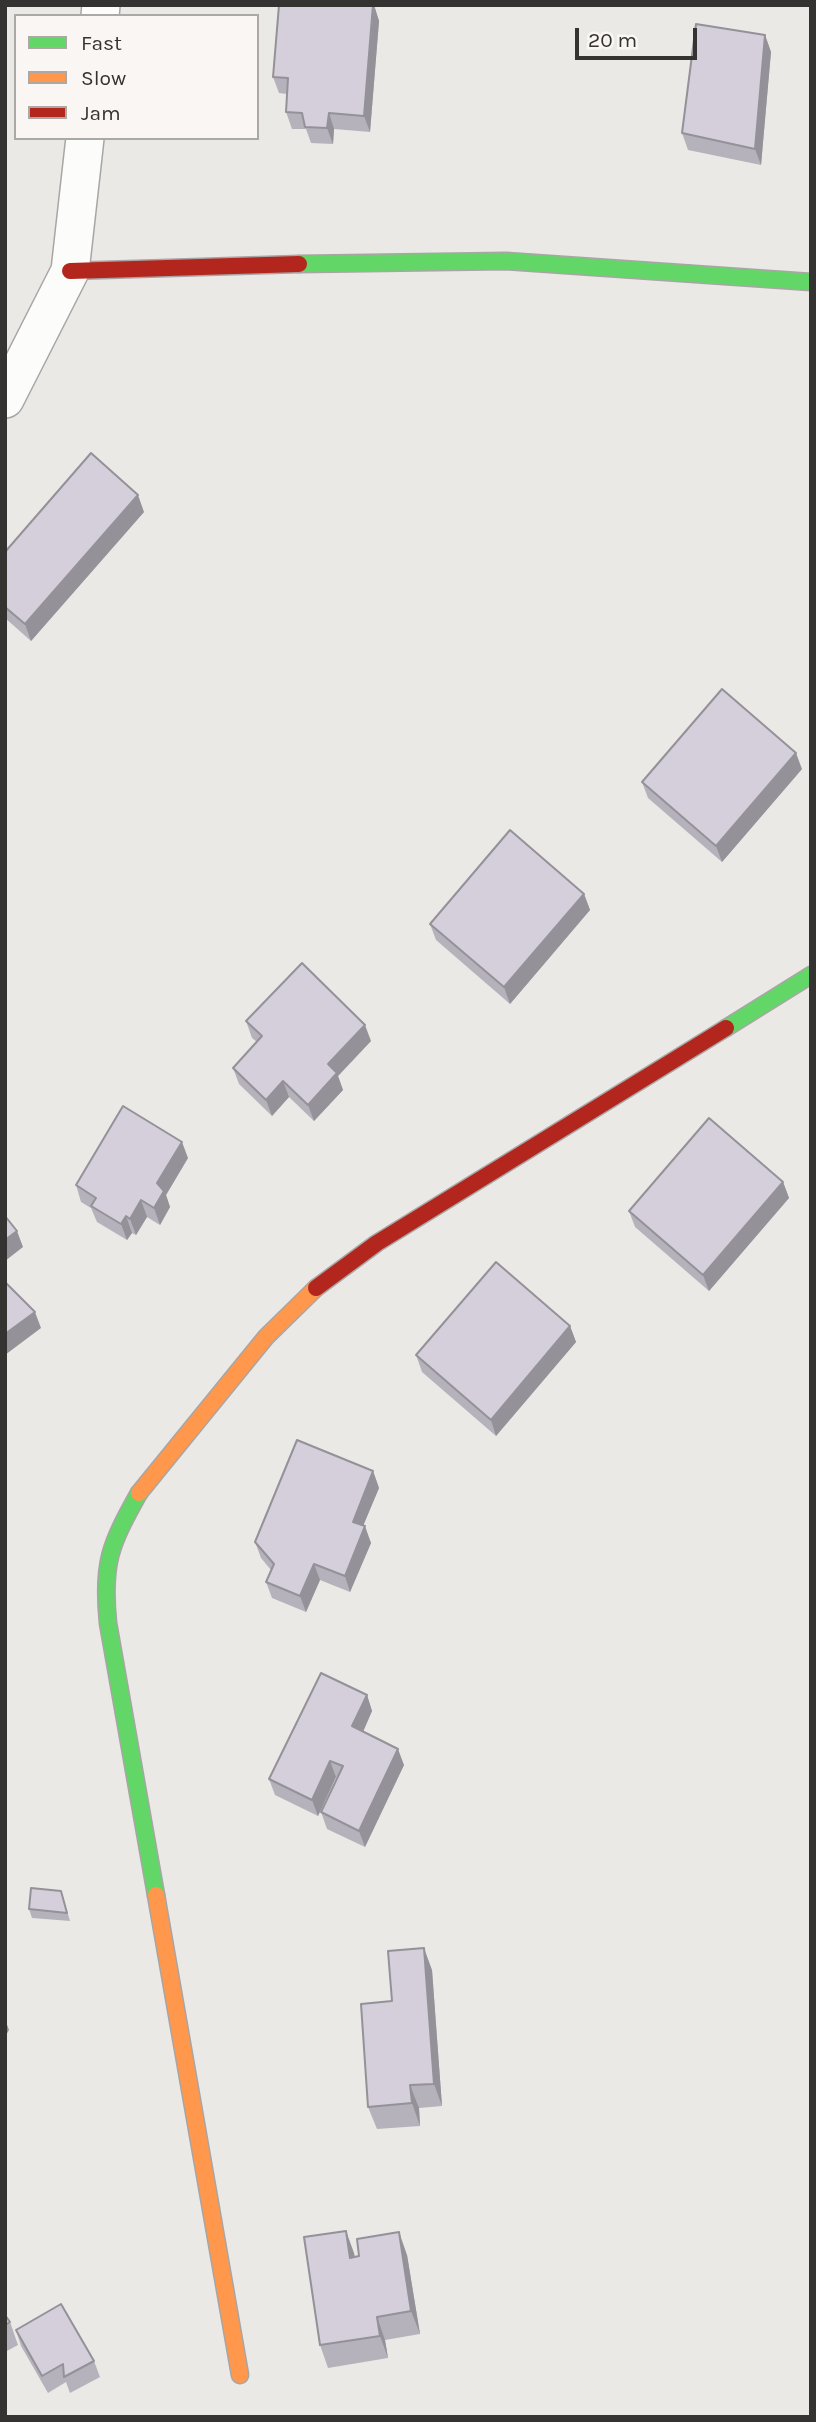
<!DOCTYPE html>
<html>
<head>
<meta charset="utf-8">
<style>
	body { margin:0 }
	#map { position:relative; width:816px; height:2422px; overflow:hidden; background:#ebe9e6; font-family:Karla,sans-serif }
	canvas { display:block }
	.frame { position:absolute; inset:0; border:7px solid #343331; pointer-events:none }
	.legend { position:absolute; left:14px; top:14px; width:245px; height:126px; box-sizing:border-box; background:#faf6f3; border:2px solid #aba8a5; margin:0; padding:9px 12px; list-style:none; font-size:21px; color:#343331 }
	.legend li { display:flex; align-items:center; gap:14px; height:35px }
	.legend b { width:35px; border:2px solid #aba8a5 }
	.scale { position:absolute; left:575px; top:28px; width:122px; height:32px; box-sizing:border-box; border:4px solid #343331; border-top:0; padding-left:9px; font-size:21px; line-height:24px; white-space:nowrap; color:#343331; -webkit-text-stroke:5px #faf6f3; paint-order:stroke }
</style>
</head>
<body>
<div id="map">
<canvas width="816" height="2422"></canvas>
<div class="frame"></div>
<ul class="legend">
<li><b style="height:9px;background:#63d668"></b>Fast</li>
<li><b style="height:9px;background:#ff974d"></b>Slow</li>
<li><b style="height:9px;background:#b3261e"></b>Jam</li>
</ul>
<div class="scale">20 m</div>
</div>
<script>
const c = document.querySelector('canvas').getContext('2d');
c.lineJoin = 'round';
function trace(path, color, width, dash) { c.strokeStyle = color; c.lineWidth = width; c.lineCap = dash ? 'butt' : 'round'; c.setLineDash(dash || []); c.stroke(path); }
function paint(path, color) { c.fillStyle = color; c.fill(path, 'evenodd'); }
const street = new Path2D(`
	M100,16L101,5
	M5,399L70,271L85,138`);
const fast = new Path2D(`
	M299,264L506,261L811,282
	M726,1028L811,975
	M139,1493C110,1545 102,1563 108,1623L156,1895`);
const slow = new Path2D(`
	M139,1493L266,1337L316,1288
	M156,1895L240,2375`);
const jam = new Path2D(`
	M70,271L299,264
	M316,1288L377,1243L726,1028`);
const wall = new Path2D(`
	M374,5L379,21L370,132L334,129L333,144L311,143L306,129H292L286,112L287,94L279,93L273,77Z
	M765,35L771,52L761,165L688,150L682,133Z
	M144,512L31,641L5,618V552Z
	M802,769L722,862L648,798L642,782Z
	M584,894L590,910L510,1004L436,940L430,924Z
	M246,1021L371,1041L338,1076L343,1090L314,1121L289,1097L272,1116L239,1084L233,1068L257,1042L252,1038Z
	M188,1158L166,1195L170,1207L160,1225L147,1217L136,1235L132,1233L127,1240L97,1222L91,1208L81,1202L76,1185Z
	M783,1182L789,1198L709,1291L635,1227L629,1211Z
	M570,1326L576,1342L496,1436L422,1372L416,1355Z
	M373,1471L379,1488L363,1526L371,1543L350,1592L320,1580L306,1612L272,1598L266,1582L271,1570L261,1558L255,1542Z
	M367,1695L372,1711L363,1732L404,1765L365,1847L327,1829L321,1812L337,1777H336L318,1816L275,1795L269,1779Z
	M61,1891L70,1921L32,1918L29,1909Z
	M432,1970L442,2106L419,2108L420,2126L377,2129L368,2107L392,2001Z
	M354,2253L355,2257L407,2255L420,2334L385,2340L388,2358L328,2368L320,2345Z
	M5,2315L10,2322L18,2345L5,2352Z
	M16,2330L94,2361L100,2377L70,2393L66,2382L48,2393L21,2346Z`);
const shadedWall = new Path2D(`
	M374,5L379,21L370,132L364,116Z
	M765,35L771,52L761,165L755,149Z
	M329,113L334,129L333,144L327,128Z
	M138,495L144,512L31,641L25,624Z
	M796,753L802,769L722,862L716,846Z
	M584,894L590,910L510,1004L504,987Z
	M365,1025L371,1041L338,1076L343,1090L314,1121L308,1105L328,1064Z
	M283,1081L289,1097L272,1116L266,1100Z
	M182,1142L188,1158L166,1195L170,1207L160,1225L154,1208L157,1183Z
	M783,1182L789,1198L709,1291L703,1275Z
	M141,1200L147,1217L136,1235L130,1219Z
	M126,1216L132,1233L127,1240L121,1224Z
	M17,1231L23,1247L5,1261V1240Z
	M35,1312L41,1328L5,1355V1334Z
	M570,1326L576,1342L496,1436L491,1420Z
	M373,1471L379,1488L358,1538L353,1522Z
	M365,1526L371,1543L350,1592L345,1576Z
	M314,1564L320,1580L306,1612L300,1596Z
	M367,1695L372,1711L358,1743L352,1726Z
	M398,1749L404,1765L365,1847L359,1831Z
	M330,1761L336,1777L318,1816L312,1800Z
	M424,1948L432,1970L442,2106L434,2084Z
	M5,2019L9,2030L5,2037Z
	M410,2085L419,2108L420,2126L412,2103Z
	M346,2231L354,2253L358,2280L350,2258Z
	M399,2232L407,2255L420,2334L411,2311Z
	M377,2317L385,2340L388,2358L380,2336Z`);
const building = new Path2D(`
	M279,5H373L364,116L329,113L327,128L305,127L302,113L286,112L288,78L273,77Z
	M696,24L765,35L755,149L682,133Z
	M91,453L138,495L25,624L5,607V552Z
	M722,689L796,753L716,846L642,782Z
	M510,830L584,894L504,987L430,924Z
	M302,963L365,1025L328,1064L337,1073L308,1105L283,1081L266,1100L233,1068L262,1036L246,1021Z
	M123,1106L182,1142L157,1183L164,1191L154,1208L141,1200L130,1219L126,1216L121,1224L91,1206L96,1198L76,1185Z
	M709,1118L783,1182L703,1275L629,1211Z
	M5,1216L17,1231L5,1240Z
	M496,1262L570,1326L491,1420L416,1355Z
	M5,1282L35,1312L5,1334Z
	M297,1440L373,1471L353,1522L365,1526L345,1576L314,1564L300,1596L266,1582L274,1564L255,1542Z
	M321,1673L367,1695L352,1726L398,1749L359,1831L321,1812L343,1766L330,1761L312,1800L269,1779Z
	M31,1888L61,1891L67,1913L29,1909Z
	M424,1948L434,2084L410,2085L412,2103L368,2107L361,2004L392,2001L388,1951Z
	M346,2231L350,2258L359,2256L357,2239L399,2232L411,2311L377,2317L380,2336L320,2345L304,2237Z
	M61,2304L94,2361L64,2377L63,2364L42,2376L16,2330Z
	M5,2315L10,2322L5,2325Z`);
trace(street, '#a8a6a5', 40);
trace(fast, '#a8a6a5', 19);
trace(slow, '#a8a6a5', 19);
trace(jam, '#a8a6a5', 19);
trace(street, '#fcfcfb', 37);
trace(fast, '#63d668', 16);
trace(slow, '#ff974d', 16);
trace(jam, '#b3261e', 16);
paint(wall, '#b6b2bb');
paint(shadedWall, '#949199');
paint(building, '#d4cfda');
trace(building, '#949199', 2);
</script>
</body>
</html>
